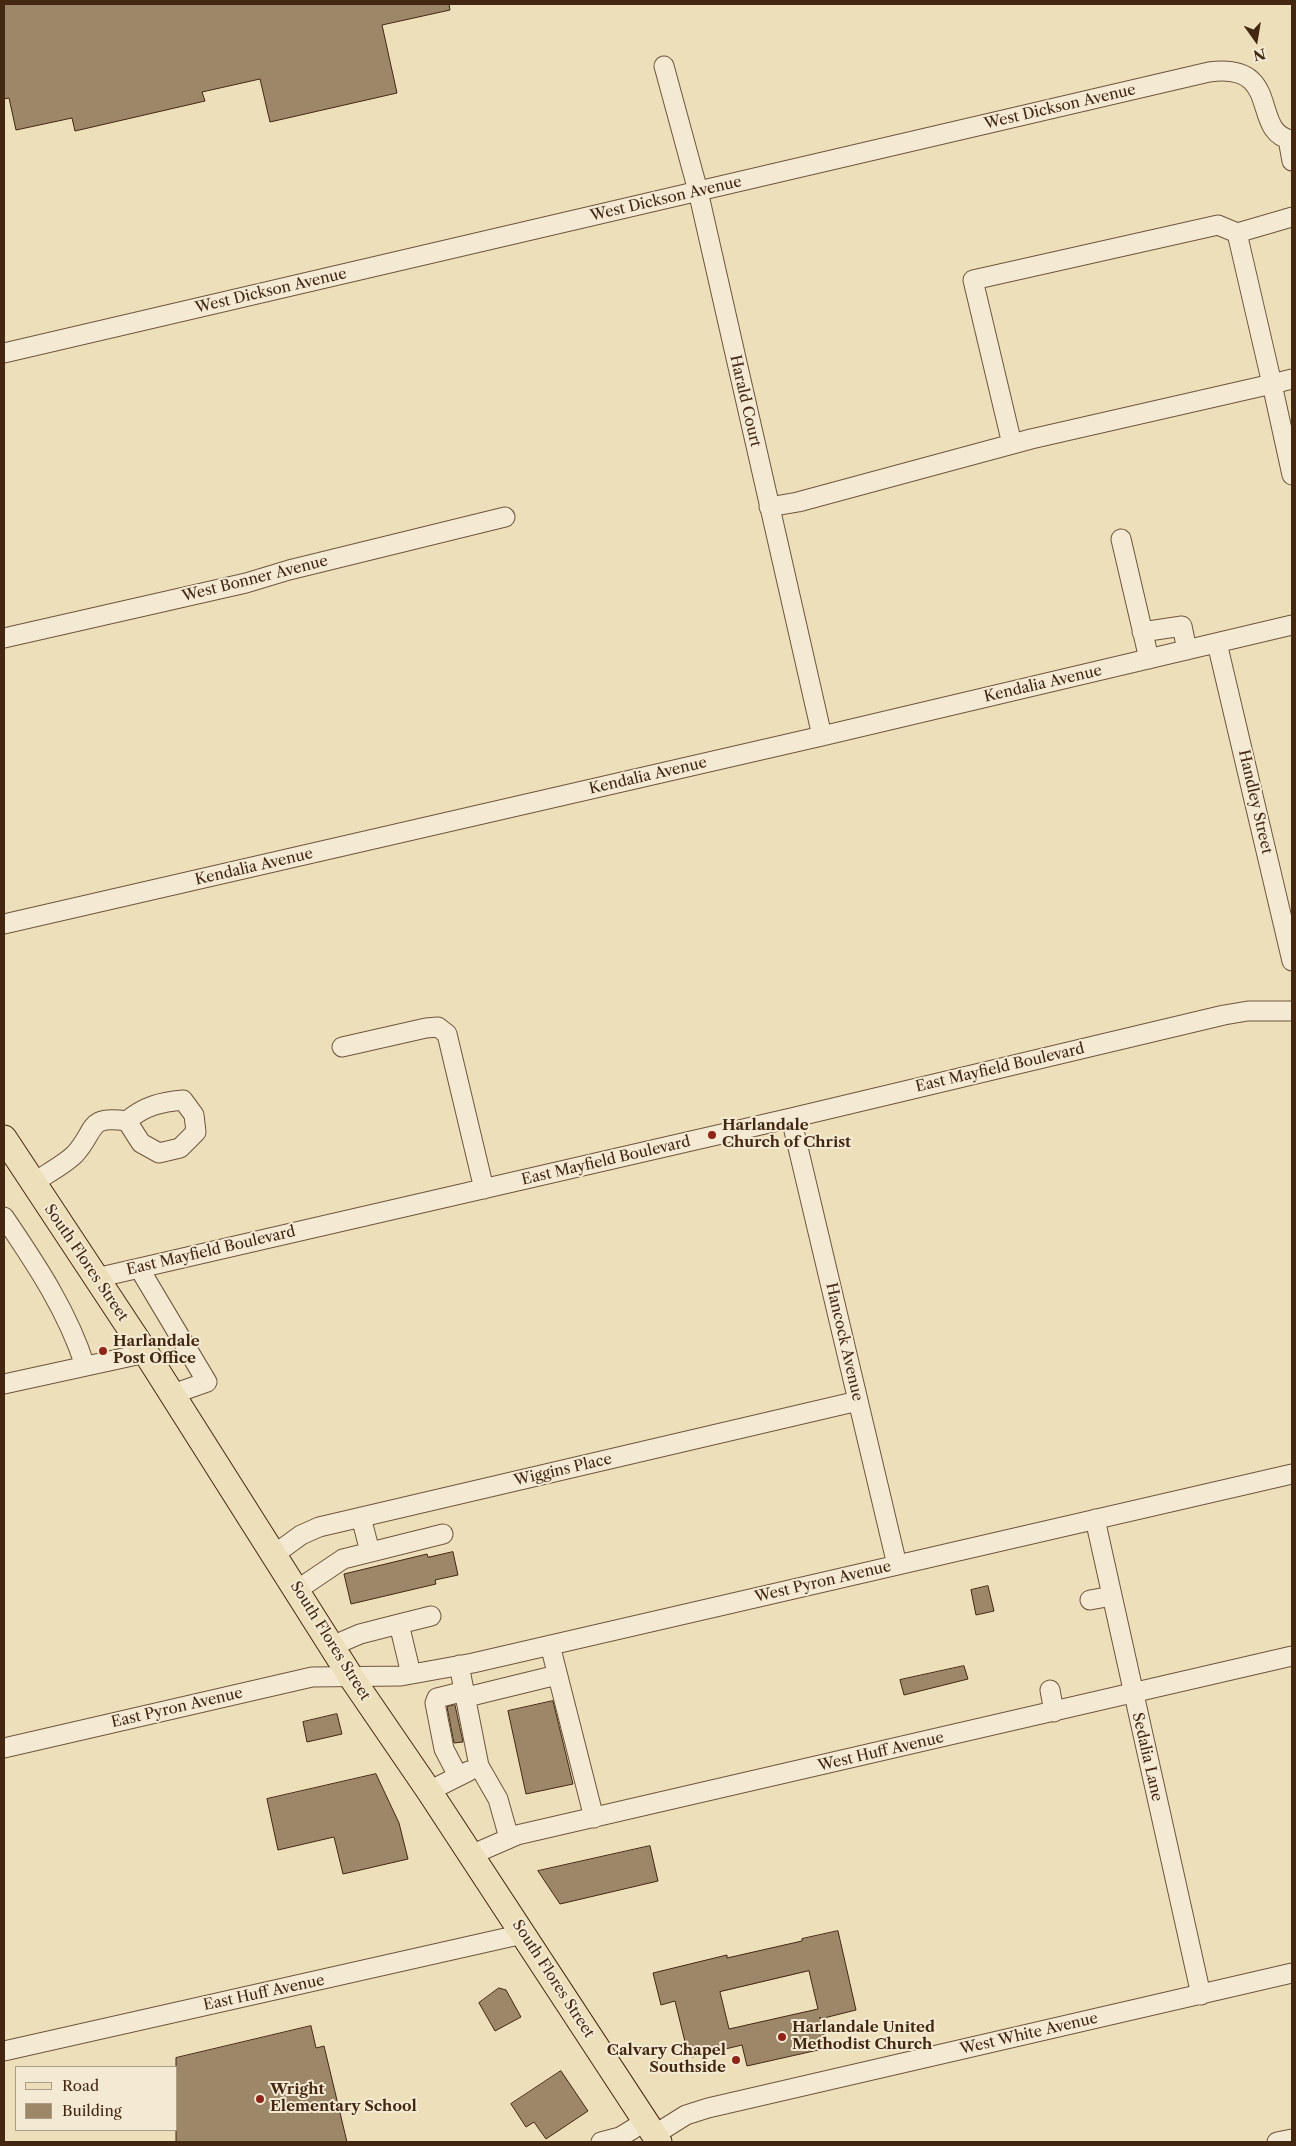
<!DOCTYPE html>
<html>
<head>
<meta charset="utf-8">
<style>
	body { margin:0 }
	#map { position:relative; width:1296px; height:2146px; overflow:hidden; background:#eedfbb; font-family:"Libre Caslon Text",serif }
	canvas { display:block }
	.frame { position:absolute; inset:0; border:5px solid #432711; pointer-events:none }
	.legend { position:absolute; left:15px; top:2066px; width:162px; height:65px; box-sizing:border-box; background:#f4ead3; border:1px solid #ad9c85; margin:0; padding:6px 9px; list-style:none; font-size:15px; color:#432711 }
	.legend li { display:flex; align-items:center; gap:10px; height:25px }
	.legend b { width:25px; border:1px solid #ad9c85 }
	.north { position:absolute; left:1231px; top:15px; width:50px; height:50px; -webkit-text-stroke:4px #f4ead3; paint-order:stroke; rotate:167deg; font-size:14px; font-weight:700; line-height:20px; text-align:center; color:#432711 }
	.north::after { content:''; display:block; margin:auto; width:18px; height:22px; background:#432711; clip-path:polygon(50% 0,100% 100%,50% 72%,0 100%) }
</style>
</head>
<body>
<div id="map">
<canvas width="1296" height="2146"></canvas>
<div class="frame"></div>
<ul class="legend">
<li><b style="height:6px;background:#eedfbb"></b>Road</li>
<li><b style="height:14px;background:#9c8769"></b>Building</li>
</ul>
<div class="north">N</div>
</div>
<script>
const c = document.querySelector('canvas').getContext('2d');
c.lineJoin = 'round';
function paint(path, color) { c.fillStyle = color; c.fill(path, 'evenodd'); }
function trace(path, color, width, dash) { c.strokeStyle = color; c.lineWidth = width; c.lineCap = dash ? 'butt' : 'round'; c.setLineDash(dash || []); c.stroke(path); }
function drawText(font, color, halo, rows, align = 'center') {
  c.font = font + ' "Libre Caslon Text",serif'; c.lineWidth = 4; c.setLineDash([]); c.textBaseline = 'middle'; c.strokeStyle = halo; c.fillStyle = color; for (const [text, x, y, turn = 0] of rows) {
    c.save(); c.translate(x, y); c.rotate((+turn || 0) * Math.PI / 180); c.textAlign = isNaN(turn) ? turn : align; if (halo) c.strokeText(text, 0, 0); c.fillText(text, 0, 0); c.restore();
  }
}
const building = new Path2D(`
	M4,4H449L450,10L382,25L397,93L270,122L260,79L202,92L205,101L75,131L72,118L16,130L9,98L4,99Z
	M453,1552L458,1575L435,1580L436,1584L351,1604L344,1574L427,1554L428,1557Z
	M988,1586L994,1611L976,1615L971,1590Z
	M964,1666L968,1679L904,1695L900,1680Z
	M553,1701L573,1784L526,1794L508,1711Z
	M455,1705L463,1742L454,1743L447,1707Z
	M337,1714L342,1734L307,1742L303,1722Z
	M376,1774L399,1823L408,1859L343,1874L334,1837L278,1850L267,1799Z
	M650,1846L658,1881L560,1904L538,1871Z
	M838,1931L856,2010L820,2019V2017L827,2048L747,2066L742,2045L692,2057L690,2049L687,2050L675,2001L661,2005L653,1973L727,1955V1958L802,1941V1939ZM809,1971L818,2009L729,2029L720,1992Z
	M499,1988L506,1990L521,2017L495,2031L479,2003Z
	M311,2026L316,2048L324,2046L347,2142H176V2058Z
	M561,2071L588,2111L546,2139L534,2122L526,2127L511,2104Z`);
const minor = new Path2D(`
	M664,66L698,191L822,736
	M1288,139L1292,161
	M1292,217L1237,233L1272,384L1292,379
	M4,353L1209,72C1284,62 1249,133 1292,140
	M1012,444L973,280L1218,225L1237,233
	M769,507L798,502L1031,439L1272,384L1292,475
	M1121,539L1149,659
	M1142,632L1182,626L1187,650
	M4,638L246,583L289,570L505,517
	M1217,643L1292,961
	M4,924L822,736L1292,625
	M342,1047L426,1028L438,1027L447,1034L484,1189
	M791,1118L897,1565
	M33,1183C46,1174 64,1165 75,1154C97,1130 86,1115 127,1121L141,1143L159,1153L180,1148L196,1132L194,1115L183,1100C161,1102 144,1106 127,1121
	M4,1217C36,1264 68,1312 85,1366
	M139,1268L207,1382L173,1394
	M96,1278L791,1118L1224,1015L1248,1011H1292
	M4,1384L146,1353
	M361,1517L370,1552
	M1095,1519L1201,1995
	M275,1554L301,1535L319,1527L858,1401
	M297,1590L343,1559L443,1534
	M1090,1600L1112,1596
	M399,1624L431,1616
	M550,1645L594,1818
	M332,1646L360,1634L399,1624L411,1674
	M459,1665L479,1766L498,1799L509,1838
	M1050,1690L1054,1712
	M467,1697L557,1675
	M4,1748L312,1677L401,1676L473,1663L1292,1474
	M458,1776L444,1749L435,1703L437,1698L465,1691
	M429,1791L469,1771
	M471,1855L517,1835L1292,1656
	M4,2051L523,1934
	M654,2135L686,2115L708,2108L1292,1973
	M601,2142L620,2137L646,2121
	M1277,2142L1292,2139`);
const major = new Path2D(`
	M4,1138L146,1353L351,1677L429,1791L659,2142`);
const markers = [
	[712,1135,5,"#8f2418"],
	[103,1351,5,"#8f2418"],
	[782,2037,5,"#8f2418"],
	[736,2060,5,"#8f2418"],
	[260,2099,5,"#8f2418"]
];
const streetNames = [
	["West Dickson Avenue",1060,107,-13],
	["West Dickson Avenue",666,199,-13],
	["West Dickson Avenue",271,291,-13],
	["Harald Court",745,401,77],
	["West Bonner Avenue",255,579,-14],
	["Kendalia Avenue",1043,684,-13],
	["Kendalia Avenue",648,776,-13],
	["Handley Street",1255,802,77],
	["Kendalia Avenue",254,867,-13],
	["East Mayfield Boulevard",1000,1068,-13],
	["East Mayfield Boulevard",606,1161,-13],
	["East Mayfield Boulevard",211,1251,-13],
	["South Flores Street",86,1263,56],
	["Hancock Avenue",844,1342,77],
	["Wiggins Place",563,1470,-13],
	["West Pyron Avenue",823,1582,-13],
	["South Flores Street",330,1641,58],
	["East Pyron Avenue",177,1708,-13],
	["West Huff Avenue",881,1752,-13],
	["Sedalia Lane",1147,1757,77],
	["South Flores Street",553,1979,57],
	["East Huff Avenue",264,1993,-12],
	["West White Avenue",1029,2034,-13]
];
const poiNames = [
	["Harlandale",722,1126],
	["Church of Christ",722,1143],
	["Harlandale",113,1342],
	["Post Office",113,1359],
	["Harlandale United",792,2028],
	["Methodist Church",792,2045],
	["Calvary Chapel",726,2051,"right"],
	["Southside",726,2068,"right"],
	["Wright",270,2090],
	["Elementary School",270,2107]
];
paint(building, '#9c8769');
trace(building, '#432711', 1);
trace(minor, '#6e553c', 21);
trace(major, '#432711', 27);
trace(minor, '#f4ead3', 19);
trace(major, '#eedfbb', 25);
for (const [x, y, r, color] of markers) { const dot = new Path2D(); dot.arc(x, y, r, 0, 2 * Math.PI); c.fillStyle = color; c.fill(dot); trace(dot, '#f4ead3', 2); }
drawText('15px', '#432711', '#f4ead3', streetNames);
drawText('bold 15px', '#432711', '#f4ead3', poiNames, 'left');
</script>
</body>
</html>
